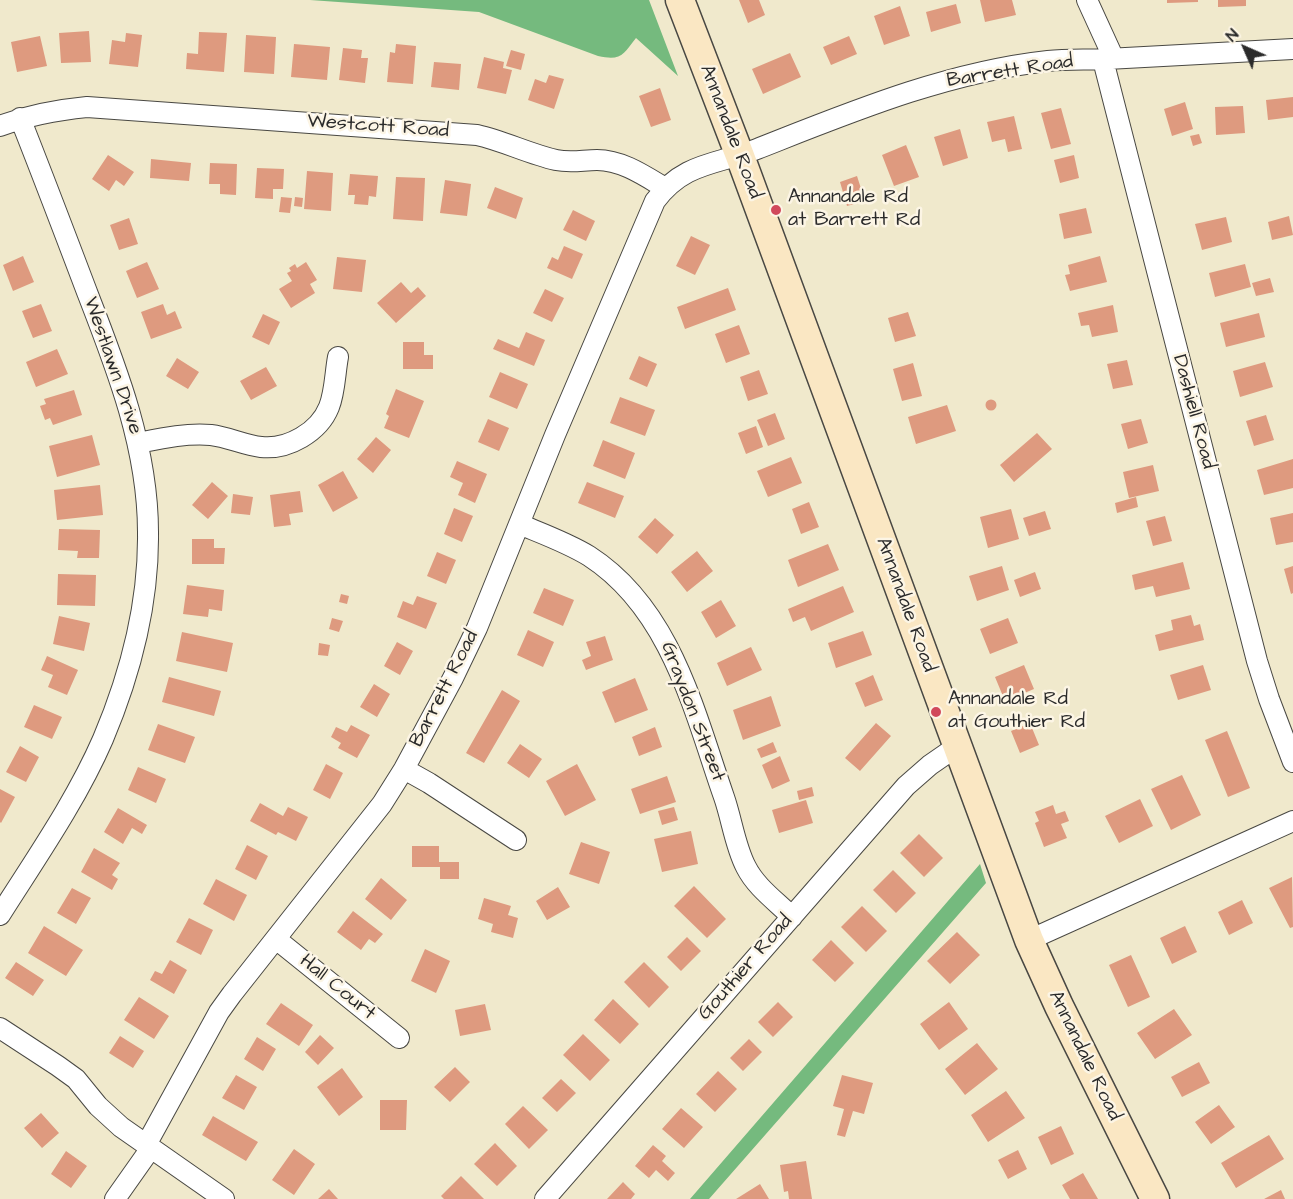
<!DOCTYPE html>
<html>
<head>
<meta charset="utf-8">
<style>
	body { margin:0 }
	#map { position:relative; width:1293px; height:1199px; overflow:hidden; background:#f0e9cc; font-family:"Architects Daughter",sans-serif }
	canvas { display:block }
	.north { position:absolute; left:1215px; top:18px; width:60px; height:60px; -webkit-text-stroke:4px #fcf5e5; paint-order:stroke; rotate:315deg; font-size:16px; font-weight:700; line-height:24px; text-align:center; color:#2b2b2b }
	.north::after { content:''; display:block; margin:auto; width:21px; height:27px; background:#2b2b2b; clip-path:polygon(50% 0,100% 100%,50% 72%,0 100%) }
</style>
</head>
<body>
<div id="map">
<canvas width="1293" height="1199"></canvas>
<div class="north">N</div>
</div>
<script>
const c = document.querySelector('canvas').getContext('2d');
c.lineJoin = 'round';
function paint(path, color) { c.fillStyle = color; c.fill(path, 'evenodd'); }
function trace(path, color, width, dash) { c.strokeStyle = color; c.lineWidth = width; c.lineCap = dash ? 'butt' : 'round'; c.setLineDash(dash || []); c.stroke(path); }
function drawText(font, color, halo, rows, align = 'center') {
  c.font = font + ' "Architects Daughter",sans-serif'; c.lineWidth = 5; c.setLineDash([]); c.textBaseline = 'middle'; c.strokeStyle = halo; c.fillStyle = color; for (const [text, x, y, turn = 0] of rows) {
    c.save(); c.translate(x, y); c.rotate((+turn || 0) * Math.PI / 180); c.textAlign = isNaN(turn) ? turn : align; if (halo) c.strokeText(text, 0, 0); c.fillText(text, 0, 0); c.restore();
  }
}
const forest = new Path2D(`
	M310,0H649L678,76L636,38C623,55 621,61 598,56L479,12Z
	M980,864L986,883L709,1199H690Z`);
const building = new Path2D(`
	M739,0H759L765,15L748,23Z
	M980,0H1012L1016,15L985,22Z
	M1167,0H1198V2L1167,3Z
	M1218,0H1246V6L1218,7Z
	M956,4L961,23L931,32L926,12Z
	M900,6L910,36L884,45L874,16Z
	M89,31L91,62L61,63L59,33Z
	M199,32L227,33L224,72L186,69L187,53L198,54Z
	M126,33L142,35L138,67L109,64L112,40L125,42Z
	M246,35L276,37L274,74L244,72Z
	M40,36L47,66L17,72L11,42Z
	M849,36L857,54L831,65L823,47Z
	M294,44L330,47L327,80L291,77Z
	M396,44L416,46L413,84L387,82L390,52L395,53Z
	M343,48L362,50L361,58H368L365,83L339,80Z
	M511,50L525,54L521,70L506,66Z
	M790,53L801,77L763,94L752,69Z
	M484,57L504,62L503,68L512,70L506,94L477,88Z
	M434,62L461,64L459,90L431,87Z
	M549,75L564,79L554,109L528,100L535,79L546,83Z
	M660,88L671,120L651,127L639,96Z
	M1293,97V117L1268,120L1266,100Z
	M1185,102L1193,129L1172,136L1164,109Z
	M1243,106L1245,133L1216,135L1215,107Z
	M1061,108L1071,144L1051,149L1041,113Z
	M1014,116L1022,149L1008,152L1005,139L992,142L987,122Z
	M960,129L968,158L943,166L934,137Z
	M1199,134L1202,143L1193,146L1190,136Z
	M906,145L919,177L894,186L882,155Z
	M108,155L134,172L124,186L116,180L109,191L92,179Z
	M1074,155L1079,178L1060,183L1054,160Z
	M151,159L191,163L189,181L150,178Z
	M210,163L237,164L236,195L220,194V184H209Z
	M257,168L284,169L283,189H273V199L255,198Z
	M307,171L333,173L331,211L304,209Z
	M350,174L378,176L376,197L369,196L368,205L354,204L355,195H348Z
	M857,176L865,201L847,206L840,182Z
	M396,177L425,178L423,221L393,219Z
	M445,180L471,184L467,216L440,213Z
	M495,187L523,198L516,219L487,208Z
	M281,197L292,198L290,213L279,212Z
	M295,197L303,198L302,207L294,206Z
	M1086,208L1092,233L1064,239L1059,214Z
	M573,210L595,221L586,241L563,230Z
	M1289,216L1293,235L1272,240L1268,222Z
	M1226,217L1232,242L1202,250L1195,224Z
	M129,218L138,244L119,250L110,225Z
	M691,236L710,245L695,275L676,266Z
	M564,246L583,254L572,279L547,268L552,257L558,260Z
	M23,256L34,282L13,291L3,265Z
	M1100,256L1107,282L1070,291L1065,275L1070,274L1068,265Z
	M337,257L366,260L362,292L333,289Z
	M147,262L159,289L137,298L126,271Z
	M306,262L317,280L310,284L315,293L291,308L279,289L292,281L287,273L291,271L289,268L295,264L297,268Z
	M1245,264L1251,287L1215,297L1209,273Z
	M1270,278L1274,292L1256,296L1252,283Z
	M401,282L411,293L418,287L426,296L396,323L377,303Z
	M728,288L736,310L685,329L677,307Z
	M545,289L564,298L552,322L533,313Z
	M41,304L52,331L33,338L22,311Z
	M163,304L167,315L175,311L182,328L151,339L141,312Z
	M1113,305L1118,332L1092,337L1089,325L1081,326L1078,313Z
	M908,312L916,336L895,342L888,318Z
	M1259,313L1265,337L1226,347L1220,323Z
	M263,314L280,322L269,345L252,337Z
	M739,325L750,354L726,363L715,334Z
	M526,332L545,340L534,366L493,349L498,339L519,348Z
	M403,342H424V355H433V369H403Z
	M57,349L68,374L36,387L26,362Z
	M639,356L657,364L647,387L629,379Z
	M177,358L199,372L188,389L166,376Z
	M1127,360L1133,385L1113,389L1107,364Z
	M1265,362L1273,387L1240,397L1233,371Z
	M913,363L922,396L902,401L893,369Z
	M266,367L277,386L251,400L240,381Z
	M759,370L768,394L748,401L740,377Z
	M500,372L528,384L517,409L489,397Z
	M396,389L424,401L409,438L384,428L389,416L386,414Z
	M74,390L82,415L53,425L50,418L45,420L40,406L46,404L44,399Z
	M620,397L655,410L645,436L610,423Z
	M985.5 405a5.5 5.5 0 1 1 11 0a5.5 5.5 0 1 1-11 0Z
	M947,405L956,431L916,444L908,417Z
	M775,413L785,439L768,446L757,420Z
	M1266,415L1274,440L1254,446L1246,421Z
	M488,419L509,428L499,451L478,442Z
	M1141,419L1148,443L1128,449L1121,424Z
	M756,426L763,447L746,454L738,433Z
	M1037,433L1052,449L1014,482L1000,465Z
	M92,435L100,465L57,477L49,446Z
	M376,437L391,450L373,473L357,459Z
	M603,440L635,453L625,479L593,466Z
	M791,457L802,483L768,497L757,471Z
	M1293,459V488L1264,495L1257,470Z
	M457,461L487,474L475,503L458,495L463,483L450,477Z
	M1153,465L1159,491L1129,498L1123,472Z
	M343,471L358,498L333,512L318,485Z
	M212,482L228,496L208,519L192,505Z
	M587,482L624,496L615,518L578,503Z
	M100,485L103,515L57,520L54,490Z
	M300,491L303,512L289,514L291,525L274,527L270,495Z
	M233,494L253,497L250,515L231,513Z
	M1136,497L1138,507L1117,513L1115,503Z
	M809,502L819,527L801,534L792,509Z
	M454,508L473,516L462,542L444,534Z
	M1011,509L1019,539L988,548L980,517Z
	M1045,511L1051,529L1029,536L1023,518Z
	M1293,513V542L1276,545L1270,518Z
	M1165,516L1172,541L1153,546L1146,521Z
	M655,518L674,535L657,554L638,537Z
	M59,529L100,530L99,558H77L78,551L58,550Z
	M192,539H214V548H225L224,564H192Z
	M828,544L839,570L798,587L788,560Z
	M697,551L713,571L687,592L671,572Z
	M437,552L456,560L446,584L427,576Z
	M1183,562L1190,589L1156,597L1153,586L1135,590L1132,575Z
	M1002,566L1009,590L977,601L969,576Z
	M1293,566V593L1291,594L1284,569Z
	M1035,572L1041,589L1020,597L1014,580Z
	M58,574L96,575L95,606L57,605Z
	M187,585L224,590L222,611L209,609L208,617L183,614Z
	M843,586L854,612L811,631L805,617L793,622L788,609Z
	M544,588L574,600L563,626L533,613Z
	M341,594L349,596L347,604L339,602Z
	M417,596L437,603L426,629L397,617L403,601L413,605Z
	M721,600L736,626L716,638L701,612Z
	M1191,615L1194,626L1200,624L1204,640L1159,651L1155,635L1173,630L1171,620Z
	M59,616L90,623L84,651L53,644Z
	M332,618L343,621L339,632L329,629Z
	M1008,618L1018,643L990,654L980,629Z
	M528,630L554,642L543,667L517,655Z
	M863,631L872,655L836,668L828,643Z
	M182,632L233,643L227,672L176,661Z
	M605,636L613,660L586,670L582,660L591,656L586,642Z
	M397,642L413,651L400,675L384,666Z
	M319,643L330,645L328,656L318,655Z
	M751,647L762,670L727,686L717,663Z
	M47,656L78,670L67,695L48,687L53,675L41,670Z
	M1024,665L1034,689L1005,701L995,677Z
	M1203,665L1211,690L1178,700L1170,675Z
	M873,675L883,700L865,707L855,683Z
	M169,677L221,691L214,716L162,702Z
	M635,678L648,710L615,723L602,692Z
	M374,684L390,694L377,717L360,707Z
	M502,690L520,701L484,763L466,753Z
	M771,696L781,726L743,740L733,710Z
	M34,705L62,717L52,739L24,727Z
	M876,723L891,736L860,771L845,758Z
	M1030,723L1039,745L1020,753L1011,731Z
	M158,724L195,737L185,763L148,750Z
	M351,725L370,735L357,758L338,748L341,743L331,737L336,727L347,732Z
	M655,727L662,747L639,756L632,737Z
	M1227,731L1250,788L1228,797L1205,740Z
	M773,742L777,752L761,758L757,749Z
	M520,744L542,759L529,778L507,763Z
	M20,746L39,757L26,782L6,772Z
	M780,756L790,781L772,789L762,765Z
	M326,764L343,773L330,799L313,790Z
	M577,764L596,800L565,816L546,781Z
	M138,767L166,779L156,803L128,790Z
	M1182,775L1201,815L1171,830L1151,789Z
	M667,776L676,802L640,814L631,789Z
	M812,787L814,796L799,800L797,791Z
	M0,789L15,797L1,823L0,822Z
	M1140,799L1153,826L1119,843L1105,816Z
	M806,800L813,823L779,833L772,810Z
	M260,803L283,816L288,807L308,817L296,841L278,832L276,835L250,821Z
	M1053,805L1056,814L1065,811L1069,821L1061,824L1067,838L1044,847L1035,823L1039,821L1035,812Z
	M674,807L678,820L662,825L658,811Z
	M118,808L147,825L142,834L132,828L123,844L104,832Z
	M691,831L698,864L662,872L654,839Z
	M919,834L943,858L924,877L900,853Z
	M581,842L610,852L599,884L569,874Z
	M247,845L268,856L256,880L235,869Z
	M412,846H439V862H459V879H440V867H412Z
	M94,848L120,863L112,875L118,879L112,890L81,872Z
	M893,870L916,893L896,913L873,890Z
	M1292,877L1293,927L1290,928L1269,888Z
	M381,878L407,900L391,920L365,899Z
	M216,879L247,895L234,921L203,904Z
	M694,886L726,919L707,938L674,906Z
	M558,887L570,907L547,920L536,901Z
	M72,888L91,898L76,924L57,913Z
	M484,898L511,906L508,915L518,918L513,938L491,932L493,924L478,919Z
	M1242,900L1253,923L1229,935L1218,912Z
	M862,906L887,931L866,952L841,927Z
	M353,911L383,934L375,943L369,939L361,950L337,932Z
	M189,918L213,930L201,955L176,942Z
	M44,926L83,950L66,976L28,953Z
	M1185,926L1197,952L1172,964L1160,938Z
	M957,932L980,955L950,984L927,961Z
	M687,937L701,951L681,971L667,957Z
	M831,940L854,963L835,982L812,960Z
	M425,949L450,961L436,993L411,981Z
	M1131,955L1150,997L1128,1007L1109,965Z
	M170,960L187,970L174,994L150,980L155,971L162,974Z
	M16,962L44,980L33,996L5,978Z
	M644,962L669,987L649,1008L624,982Z
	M139,997L169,1016L154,1039L124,1020Z
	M613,999L639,1024L620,1044L594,1020Z
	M778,1002L793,1017L773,1037L758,1022Z
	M949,1002L968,1029L939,1050L920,1024Z
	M281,1003L313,1025L299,1046L266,1024Z
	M485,1004L491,1030L460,1036L455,1010Z
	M1174,1009L1192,1035L1155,1059L1137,1033Z
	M583,1034L610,1060L590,1081L563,1055Z
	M320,1035L334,1048L318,1065L305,1052Z
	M120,1036L144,1051L133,1068L109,1053Z
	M257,1037L276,1049L263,1071L244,1059Z
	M749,1039L762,1052L743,1071L730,1058Z
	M977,1043L998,1069L965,1095L945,1069Z
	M1199,1062L1210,1083L1182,1097L1171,1077Z
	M455,1067L470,1082L450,1102L434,1087Z
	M342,1068L363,1097L339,1116L317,1087Z
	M718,1071L737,1089L715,1112L696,1094Z
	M236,1075L257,1087L244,1110L222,1098Z
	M842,1075L873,1083L864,1114L853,1111L845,1137L837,1135L844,1109L833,1106Z
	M561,1079L576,1093L557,1112L542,1098Z
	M1006,1091L1025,1118L988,1142L971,1115Z
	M380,1100H407L406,1130H380Z
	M1219,1105L1235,1127L1211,1144L1195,1122Z
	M523,1106L548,1130L529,1149L505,1124Z
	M681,1108L703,1127L684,1148L662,1129Z
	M41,1113L59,1133L42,1148L24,1128Z
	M213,1116L258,1142L246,1161L202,1135Z
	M1061,1126L1074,1154L1051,1165L1038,1137Z
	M1269,1135L1284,1159L1236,1188L1221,1163Z
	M495,1143L517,1166L497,1186L474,1164Z
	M653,1145L666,1156L662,1161L675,1173L668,1181L656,1170L649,1178L635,1166Z
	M294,1149L315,1164L294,1195L272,1180Z
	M1018,1150L1027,1169L1008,1179L998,1160Z
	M66,1151L87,1166L71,1188L51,1174Z
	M806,1161L812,1199H789L788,1191L784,1192L780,1165Z
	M1083,1173L1098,1199H1070L1062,1185Z
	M461,1176L484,1199H444L441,1196Z
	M623,1182L635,1194L631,1199H607Z
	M760,1184L769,1199H736Z
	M329,1189L338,1199H318Z
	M1281,1190L1285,1199H1264Z`);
const street = new Path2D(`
	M1087,0L1114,59
	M1103,60L1257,661L1269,699L1293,762
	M0,126C29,115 56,110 87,107L477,135C504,141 529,154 556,160C571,163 583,160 597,160C622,160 645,176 665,188
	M138,443C163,438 186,433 211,435C228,437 244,445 261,447C288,450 319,432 329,407C335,392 335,373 338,357
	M519,524C543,534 568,543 589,556C671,609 694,711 724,797C732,820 735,846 746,867C756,887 776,901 792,917
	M404,769L429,783L516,840
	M0,915C36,858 76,801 103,739C130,675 149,602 148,532C148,448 117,369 87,292C65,234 43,176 20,118
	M276,939L399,1038
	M1029,940L1293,821
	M0,1028L58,1066L76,1079L98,1106L121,1127L224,1199
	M146,1145L219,1012L232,994L382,804L404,769L453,678L477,628L555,435L655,201C684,162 716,165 757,149C851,112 947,72 1048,61C1067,59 1087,60 1107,59C1169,56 1231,52 1293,49
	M115,1199L151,1148
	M545,1199L906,786L930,765L956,747`);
const secondary = new Path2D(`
	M680,0L740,156L1029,940L1059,1006L1155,1199`);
const markers = [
	[776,210,6,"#d1495b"],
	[936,712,6,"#d1495b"]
];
const streetNames = [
	["Barrett Road",1010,72,-9],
	["Westcott Road",378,127,4],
	["Annandale Road",730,132,69],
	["Westlawn Drive",112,366,71],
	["Dashiell Road",1193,412,75],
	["Annandale Road",905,605,70],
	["Barrett Road",445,689,-63],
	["Graydon Street",692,712,69],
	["Gouthier Road",746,968,-49],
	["Hall Court",337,988,39],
	["Annandale Road",1084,1056,64]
];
const poiNames = [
	["Annandale Rd",788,198],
	["at Barrett Rd",788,221],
	["Annandale Rd",948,700],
	["at Gouthier Rd",948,723]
];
paint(forest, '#75ba7e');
paint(building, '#de9a7f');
trace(street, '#494843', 22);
trace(secondary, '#494843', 31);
trace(street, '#fff', 20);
trace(secondary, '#fae7c3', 28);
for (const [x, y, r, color] of markers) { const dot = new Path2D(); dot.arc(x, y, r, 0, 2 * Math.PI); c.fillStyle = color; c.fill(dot); trace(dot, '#fcf5e5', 2); }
drawText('20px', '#2b2b2b', '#fcf5e5', streetNames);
drawText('20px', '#2b2b2b', '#fcf5e5', poiNames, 'left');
</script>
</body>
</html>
